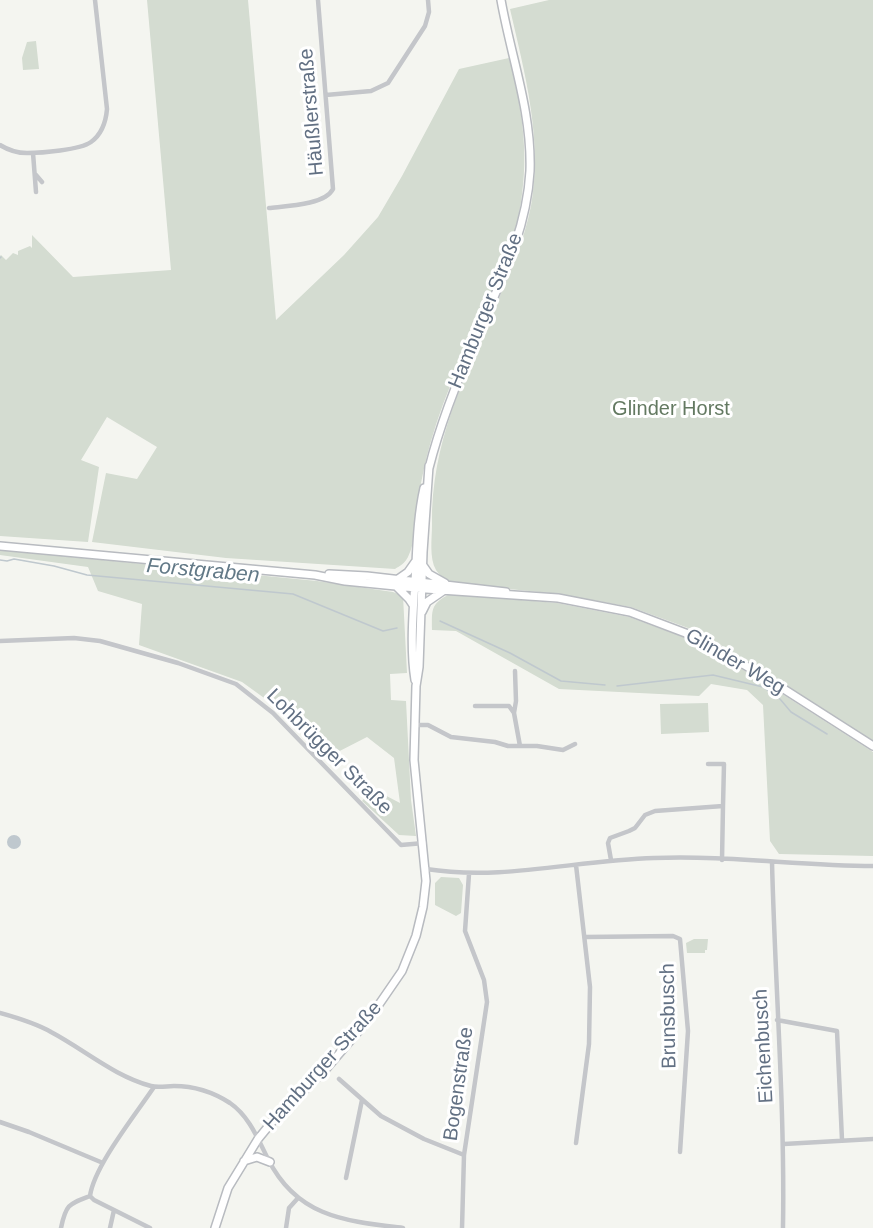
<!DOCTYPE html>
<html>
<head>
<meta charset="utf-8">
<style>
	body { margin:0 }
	canvas { display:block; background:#f4f5f0 }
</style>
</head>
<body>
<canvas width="873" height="1228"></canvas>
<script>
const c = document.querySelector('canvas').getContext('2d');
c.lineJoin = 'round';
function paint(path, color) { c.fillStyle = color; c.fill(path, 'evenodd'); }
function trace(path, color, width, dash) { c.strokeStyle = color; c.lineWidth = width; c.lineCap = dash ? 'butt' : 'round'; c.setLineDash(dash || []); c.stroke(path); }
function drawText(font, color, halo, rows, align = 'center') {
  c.font = font + ' Helvetica,sans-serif'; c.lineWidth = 6; c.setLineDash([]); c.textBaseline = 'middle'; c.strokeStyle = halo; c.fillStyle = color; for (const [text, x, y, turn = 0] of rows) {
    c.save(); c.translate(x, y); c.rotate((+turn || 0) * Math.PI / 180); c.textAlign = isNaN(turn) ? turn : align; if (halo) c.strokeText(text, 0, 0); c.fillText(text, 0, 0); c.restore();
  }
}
const green = new Path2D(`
	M147,0H248L276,320L344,255L378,217L402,176L459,69L509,58C522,108 529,151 521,202C516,236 503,267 489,297C469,344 445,391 431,441C425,461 421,483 417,503C415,521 416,541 408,557C405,563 400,566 395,569L226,558L92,542L106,473L137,479L157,447L107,417L81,460L99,467L88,542L0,536V256L1,255L6,260L13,253L18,255V251L30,246L32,248V235L73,277L171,270Z
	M549,0H873V741L767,673L699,632L631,607L559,594L449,583C445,579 439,575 436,570C429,558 432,538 432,525C431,443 464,378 496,305C510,273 524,241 531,206C543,140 525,74 510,9Z
	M36,41L39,69L23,70L22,58L27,42Z
	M0,550L317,581L393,592L403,596L407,673L390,674L391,700L406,701L411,800L416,836L399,835L362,801L373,789L400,803L394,758L367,737L328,757L278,708L242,682L139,645L142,604L98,591L88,567L0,555Z
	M450,594L557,603L629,617L694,641L762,681L873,752V856L779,854L770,841L763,705L747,690L711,684L699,696L559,689L456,631L432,630C432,610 430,604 450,594Z
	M708,703L709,732L661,734L660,704Z
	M441,877L459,878L463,885L461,913L456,916L435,905V883Z
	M694,939H708L707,950H705V953H687L686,943Z`);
const water = new Path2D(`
	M7 842a7 7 0 1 1 14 0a7 7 0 1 1-14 0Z`);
const stream = new Path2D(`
	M0,258L1,257
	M0,560L7,561L14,559L54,566L87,575L293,594L383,631L397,628
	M440,621L510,653L561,681L605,685
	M617,686L713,675L763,687L780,699L791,712L827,734`);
const minor = new Path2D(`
	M326,95L371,91L388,83L425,26L429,12L428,0
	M0,145C8,150 17,153 27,153C41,153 80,150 91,142C102,134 106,121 107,109L95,0
	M33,153L36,192
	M36,175L42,182
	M269,208C286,206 325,205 333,189L318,0
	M0,641L74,638L100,641L178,663L236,684L273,713L401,845L424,843
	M515,671L516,701L514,713L520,746
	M475,706H509L514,713
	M415,725H428L451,737L495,742L508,746H537L563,750L575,744
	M708,764H724L723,806
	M611,860L608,843L610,838L629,831L635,828L645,815L655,811L723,806L722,860
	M772,862C775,984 785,1106 783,1228
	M426,869C504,881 576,860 654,858C727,855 800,866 873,866
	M585,937L673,936L680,939L688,1031L680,1152
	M0,1013C18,1018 35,1023 51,1032C85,1050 114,1076 151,1086C158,1088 167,1086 174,1086C194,1086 213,1092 230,1103C249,1116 258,1139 268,1159C297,1217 345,1221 403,1228
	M777,1020L837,1031L842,1140
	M339,1079L381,1116L424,1139L464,1155
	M0,1122L29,1132L103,1163
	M576,1143L589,1044L590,987L576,865
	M784,1144L873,1139
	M346,1178L362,1100
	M90,1196C94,1166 136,1114 154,1087
	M90,1196L94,1200L150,1228
	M61,1228C66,1204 69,1204 90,1196
	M110,1228L114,1210
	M286,1228L289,1208L298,1198
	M462,1228L464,1155L487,1002L484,980L465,931L469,874`);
const secondary = new Path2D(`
	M429,468C441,420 459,376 479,331C502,279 527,228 530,171C532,112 511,57 501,0
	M0,546L315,575L345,581L426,589L558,598L630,612L696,637L765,677L873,746
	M422,564L429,574L445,583
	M329,574L367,576L506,592
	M398,579L408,572L415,562
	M395,585L409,599L413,605
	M422,612L427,602L443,591
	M415,680C410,648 413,614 415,581C417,550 417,519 424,488
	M244,1161L257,1157L270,1162
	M215,1228L228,1188L258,1139L272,1122L326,1069L369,1019L402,971L416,936L423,907L426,881L414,760L416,686L419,667L423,552L429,466`);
const streetNames = [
	["Häußlerstraße",312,112,-95],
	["Hamburger Straße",486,311,-68],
	["Glinder Weg",735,662,30],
	["Lohbrügger Straße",329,752,45],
	["Brunsbusch",669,1016,-91],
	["Eichenbusch",764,1046,-93],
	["Hamburger Straße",323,1066,-48],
	["Bogenstraße",459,1084,-82]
];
const parkNames = [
	["Glinder Horst",671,409]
];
const waterNames = [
	["Forstgraben",203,571,5]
];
paint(green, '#d4dcd1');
paint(water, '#bfc8ce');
trace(stream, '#bfc8ce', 1.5);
trace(secondary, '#b8bbc0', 10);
trace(minor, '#c4c6ca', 4.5);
trace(secondary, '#fff', 7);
drawText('20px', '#627083', '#fff', streetNames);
drawText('20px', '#637961', '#fff', parkNames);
drawText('italic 21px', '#627987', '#fff', waterNames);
</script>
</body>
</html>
